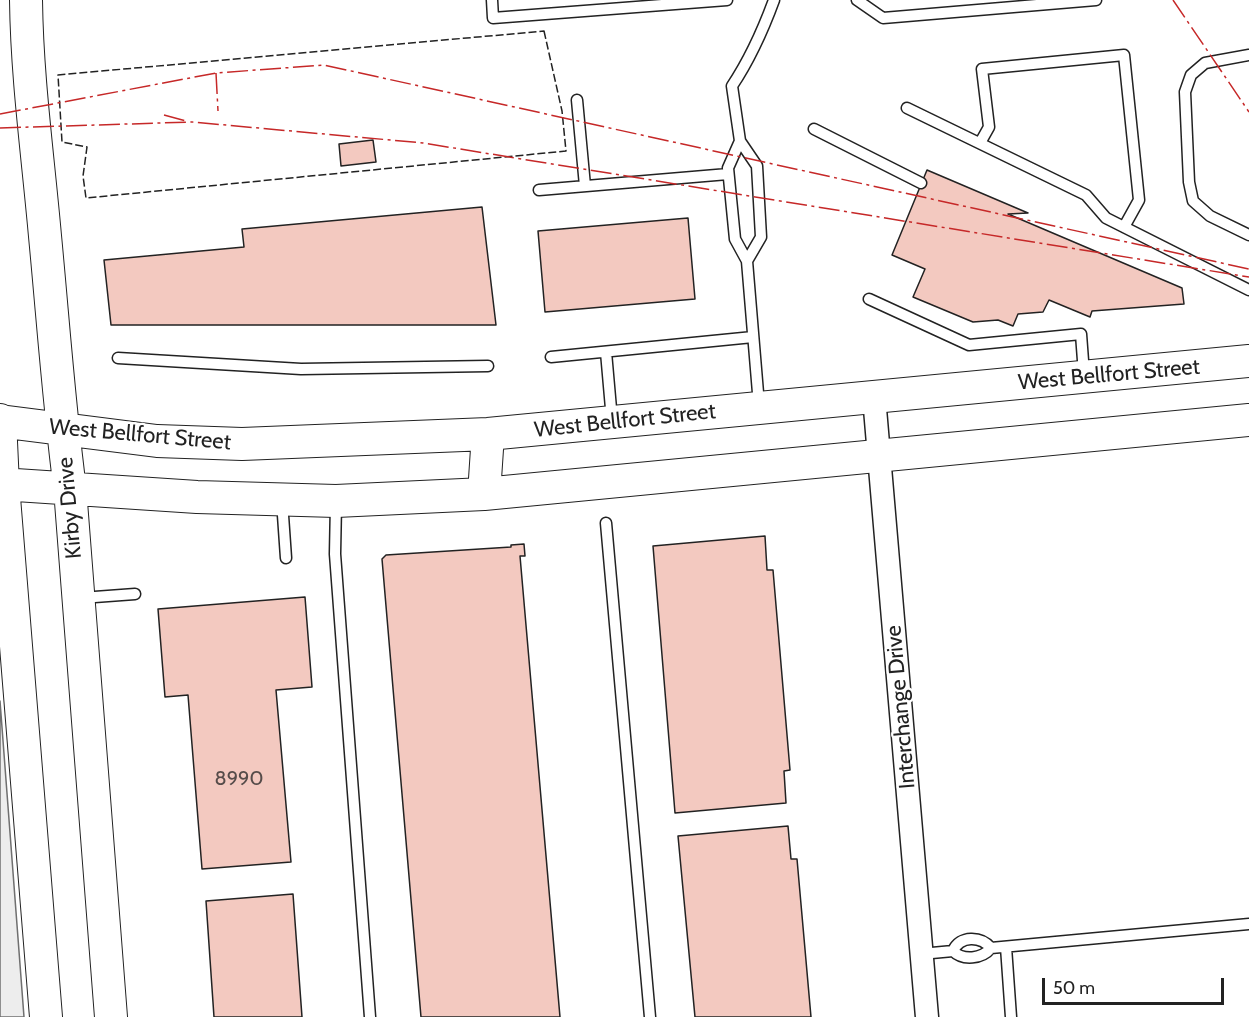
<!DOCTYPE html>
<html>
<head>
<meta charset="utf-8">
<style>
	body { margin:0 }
	#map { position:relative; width:1249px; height:1017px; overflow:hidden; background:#fff; font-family:Cabin,sans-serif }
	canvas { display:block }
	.scale { position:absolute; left:1042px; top:978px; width:182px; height:27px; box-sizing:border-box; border:3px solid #222; border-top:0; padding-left:8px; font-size:18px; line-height:21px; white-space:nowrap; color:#222; -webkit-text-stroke:4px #fff; paint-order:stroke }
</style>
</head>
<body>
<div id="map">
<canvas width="1249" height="1017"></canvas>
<div class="scale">50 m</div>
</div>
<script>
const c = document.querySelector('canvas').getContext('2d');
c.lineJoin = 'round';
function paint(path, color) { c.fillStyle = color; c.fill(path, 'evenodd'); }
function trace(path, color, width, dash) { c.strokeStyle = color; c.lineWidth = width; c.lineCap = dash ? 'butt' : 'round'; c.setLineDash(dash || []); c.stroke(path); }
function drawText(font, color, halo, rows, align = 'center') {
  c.font = font + ' Cabin,sans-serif'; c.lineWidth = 4.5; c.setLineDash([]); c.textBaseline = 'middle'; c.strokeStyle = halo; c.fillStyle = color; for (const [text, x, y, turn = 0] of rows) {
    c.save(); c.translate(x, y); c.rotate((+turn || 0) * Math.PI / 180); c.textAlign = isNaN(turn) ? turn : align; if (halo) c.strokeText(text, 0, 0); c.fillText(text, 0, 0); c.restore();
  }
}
const parking = new Path2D(`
	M0,701L24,1017H0Z`);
const building = new Path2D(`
	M373,140L376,162L341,166L339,144Z
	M927,170L1028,213L1008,214L1182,288L1184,304L1092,311L1090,317L1049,300L1043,312L1018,314L1013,326L998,320L973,322L913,297L925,269L892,255Z
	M482,207L496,325H111L104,260L244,247L242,229Z
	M688,218L695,299L545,312L538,231Z
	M765,536L767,570H773L790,770L784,771L786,803L675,813L653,546Z
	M524,544L525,556H520L560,1017H421L382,559L386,555L511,547V545Z
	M305,597L312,687L276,690L291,862L202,869L188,695L165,697L158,609Z
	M788,826L791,859H797L811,1017H695L678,836Z
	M293,894L302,1017H214L206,901Z`);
const service = new Path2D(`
	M492,0L493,18L727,0
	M857,0L883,18L1096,0
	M1249,55L1205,63L1191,75L1185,92L1189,182L1193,201L1210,216L1249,235
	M577,100L585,186
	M907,108L1086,195L1106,218L1249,290
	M814,129L921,183
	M740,141L728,168L735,239L747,261L759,405
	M980,143L989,127L982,69L1124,55L1139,200L1124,227
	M539,190L728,174
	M747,261L761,237L757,166L740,141L732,86C750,59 763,30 774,0
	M869,299L969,345L1081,334L1084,374
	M606,352L612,420
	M551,357L753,337
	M118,358L301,369L488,366
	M282,501L286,558
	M336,503L335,554L370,1017
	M606,523L650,1017
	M81,598L135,594
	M1006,947L1011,1017
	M991,948L1249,924
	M921,954L953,951C963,961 982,959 991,948C981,936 960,935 953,951`);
const minor = new Path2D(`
	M874,397L927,1017`);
const secondary = new Path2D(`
	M26,0C27,79 38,157 45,236C53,320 59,405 70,489L111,1017
	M0,420L3,485L46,1017
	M0,421L157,441L242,444L488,434L1249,361
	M0,484L197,497L336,501L484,494L1249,420
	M484,494L488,434`);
const fence = new Path2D(`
	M544,31L562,111L566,151L86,198L83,176L87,147L62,142L58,75Z`);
const power = new Path2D(`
	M1173,0L1249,112
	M216,73L218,111
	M0,114L216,73L324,65L1249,269
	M164,115L186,121
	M0,128L192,122L423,143L1249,277`);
const numberNames = [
	["8990",239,779]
];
const streetNames = [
	["West Bellfort Street",1109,375,-5],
	["West Bellfort Street",625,421,-6],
	["West Bellfort Street",140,435,5],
	["Kirby Drive",70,508,-95],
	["Interchange Drive",901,707,-95]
];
paint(parking, '#ededed');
trace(parking, '#6f6f6f', 1.5);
paint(building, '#f3c9c0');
trace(building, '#222', 1.5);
trace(service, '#222', 13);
trace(minor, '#222', 25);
trace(secondary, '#222', 34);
trace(service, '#fff', 10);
trace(minor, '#fff', 22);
trace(secondary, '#fff', 32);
trace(fence, '#222', 1.5, [8, 3]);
trace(power, '#c62828', 1.5, [21, 4.5, 3, 4.5]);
drawText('20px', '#564c4a', null, numberNames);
drawText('22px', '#222', '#fff', streetNames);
</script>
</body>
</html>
